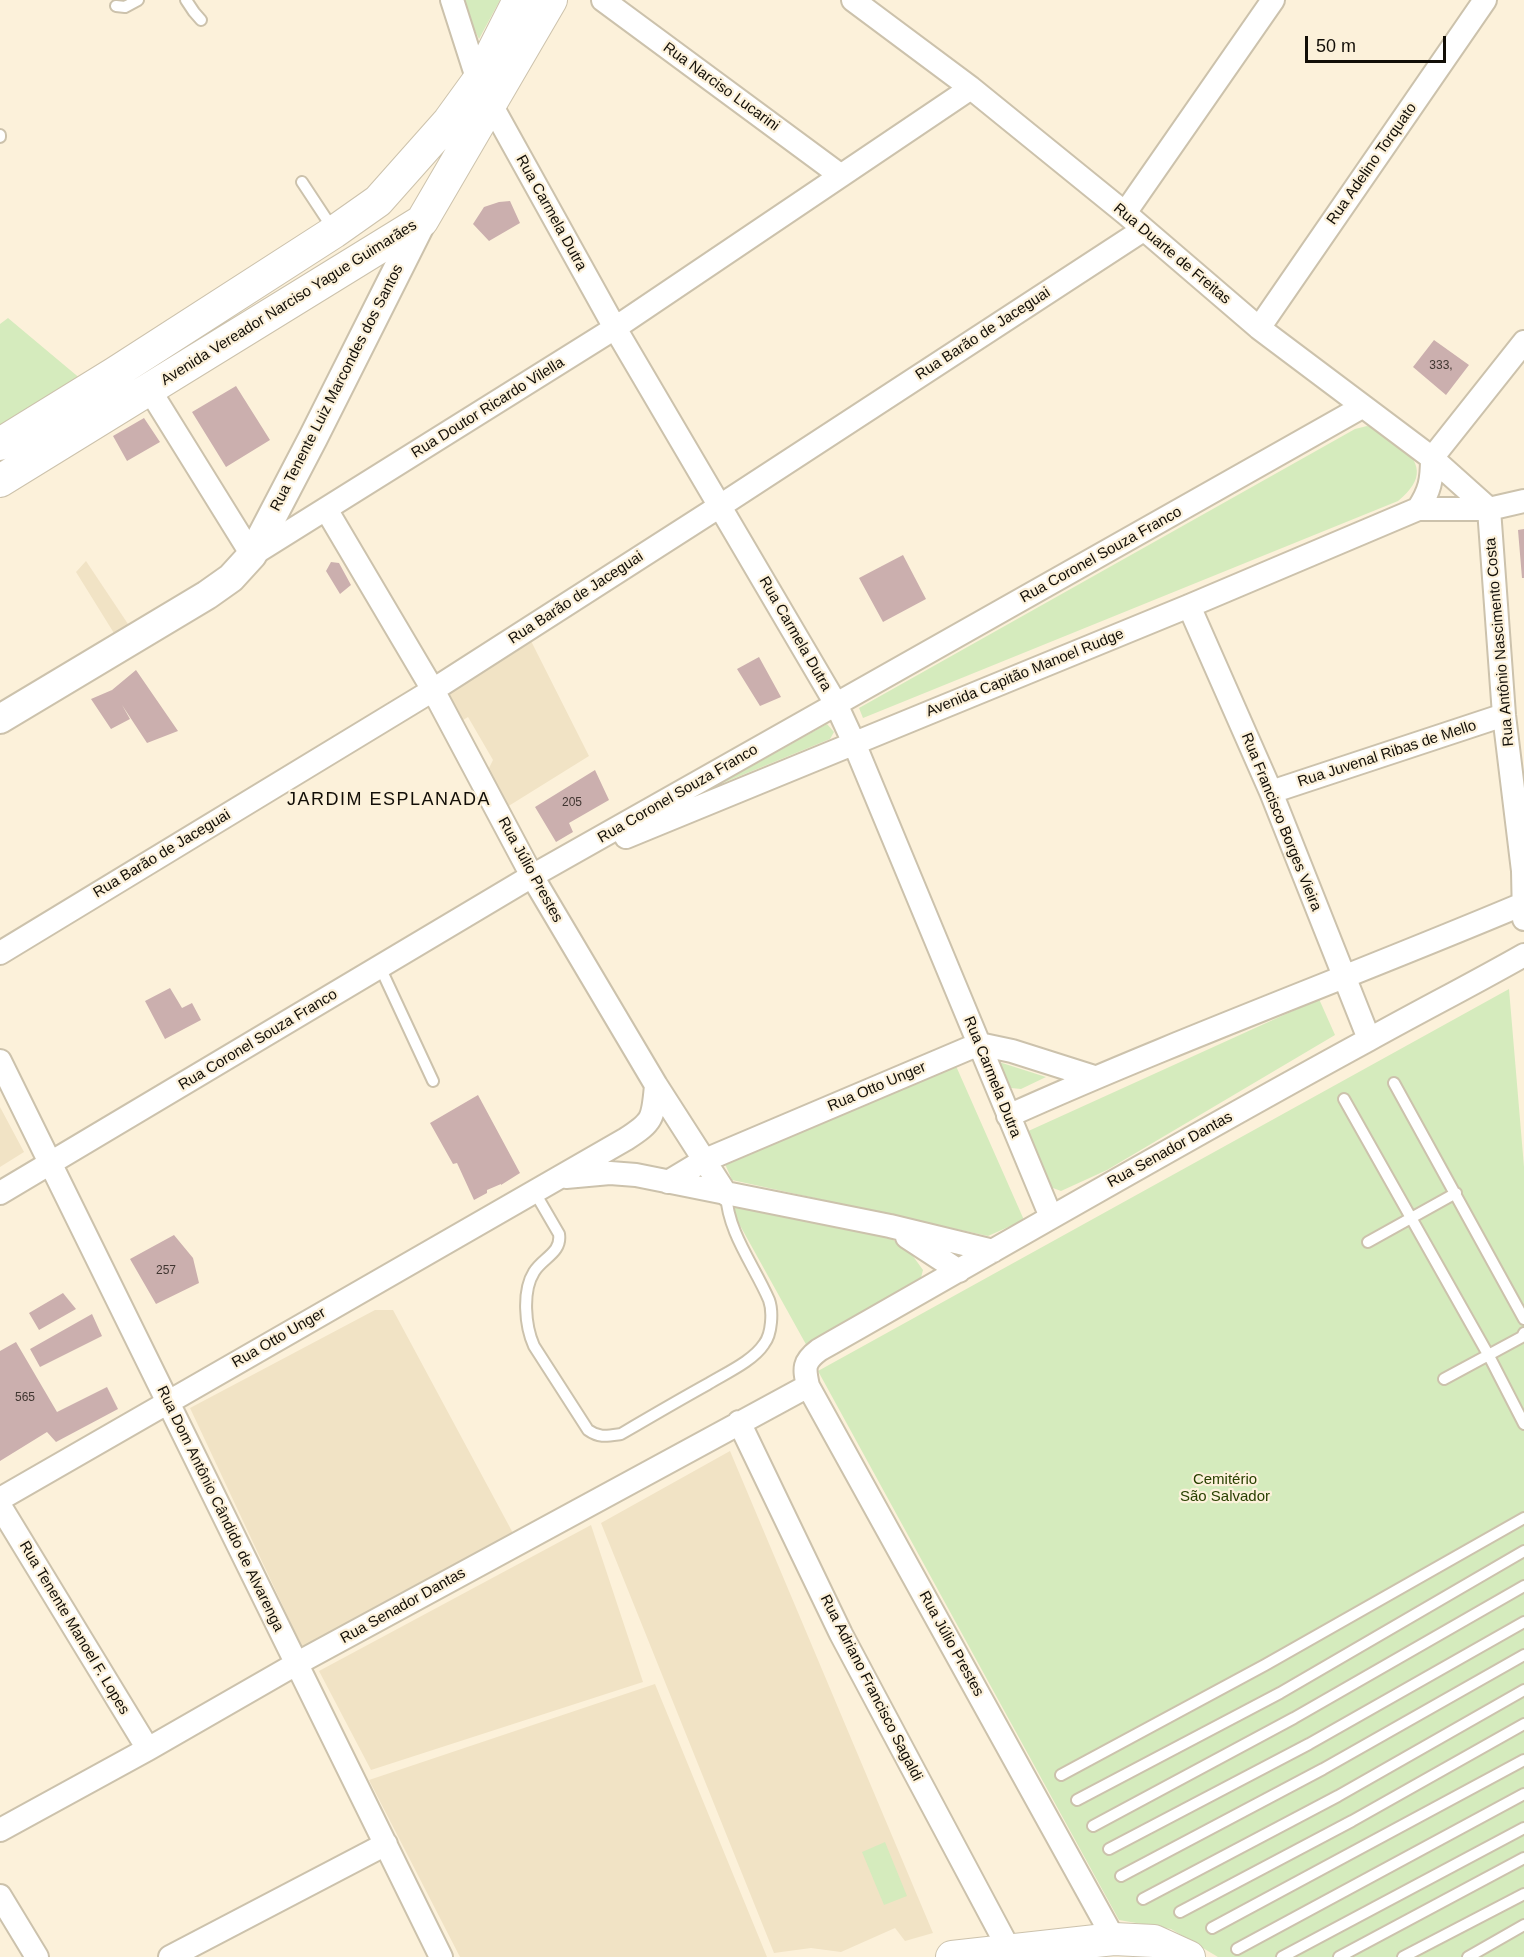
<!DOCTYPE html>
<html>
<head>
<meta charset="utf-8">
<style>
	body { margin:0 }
	#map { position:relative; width:1524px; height:1957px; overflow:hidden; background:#fcf1da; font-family:Helvetica,sans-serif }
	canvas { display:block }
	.scale { position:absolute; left:1305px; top:36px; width:141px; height:27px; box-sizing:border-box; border:3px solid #120e07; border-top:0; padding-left:8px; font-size:18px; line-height:21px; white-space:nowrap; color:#120e07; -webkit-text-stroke:4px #fcf1da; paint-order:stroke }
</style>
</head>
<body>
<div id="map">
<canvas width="1524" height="1957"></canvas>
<div class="scale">50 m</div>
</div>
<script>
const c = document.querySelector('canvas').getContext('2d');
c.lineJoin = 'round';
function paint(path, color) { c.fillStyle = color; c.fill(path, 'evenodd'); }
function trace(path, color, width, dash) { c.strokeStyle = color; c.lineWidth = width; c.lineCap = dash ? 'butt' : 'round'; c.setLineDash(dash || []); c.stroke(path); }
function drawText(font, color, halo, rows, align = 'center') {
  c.font = font + ' Helvetica,sans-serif'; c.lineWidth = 4.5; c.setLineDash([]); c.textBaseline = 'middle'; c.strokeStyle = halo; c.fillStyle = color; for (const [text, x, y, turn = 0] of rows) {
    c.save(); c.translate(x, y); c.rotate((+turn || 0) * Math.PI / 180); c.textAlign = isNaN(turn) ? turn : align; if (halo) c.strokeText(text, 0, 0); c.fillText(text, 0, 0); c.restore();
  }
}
const built = new Path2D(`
	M86,561L130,627L117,638L76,572Z
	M531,641L589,756L507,807L487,772L493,760L468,717L460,722L446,696L454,688Z
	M0,1107L24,1152L0,1167Z
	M375,1310H393L514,1535L304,1651L190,1408Z
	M730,1451L933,1933L905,1941L895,1928L841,1952L811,1948L774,1953L601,1523Z
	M591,1525L643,1682L371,1770L319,1671Z
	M655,1684L767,1957H460L369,1780Z`);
const green = new Path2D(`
	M460,0H500L479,39Z
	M8,318L82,380L0,430V324Z
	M1367,426C1380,428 1386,433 1396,441C1422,462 1425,479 1398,501L863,718L859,708L1355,429Z
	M827,724L834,732L830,739L718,785Z
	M1509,989L1524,1167V1957H1218L1171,1929L1119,1920L818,1371Z
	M1319,999L1335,1035L1107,1170L1061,1191L1045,1185L1024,1133Z
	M999,1062L1046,1077L1021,1089L1011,1088Z
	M956,1066L1024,1220L988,1236L732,1180L725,1164Z
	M734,1203L882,1232L910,1252L923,1270L919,1285L808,1348L732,1211Z
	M885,1842L907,1896L884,1905L862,1852Z`);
const building = new Path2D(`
	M510,201L520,223L489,241L473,224L484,207L499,202Z
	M1434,340L1469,365L1446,395L1413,367Z
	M236,386L270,440L226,467L192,412Z
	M144,418L160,442L127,461L113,436Z
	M1524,529V578H1522L1518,530Z
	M903,555L926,599L883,622L859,578Z
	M331,562L339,563L351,585L340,594L326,571Z
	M759,657L781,697L760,706L737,669Z
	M136,670L178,731L147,743L122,705L130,719L111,729L91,699L112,690Z
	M595,770L609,800L569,823L573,832L556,842L535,807Z
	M170,988L182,1008L192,1003L201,1020L165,1039L145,1001Z
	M478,1095L520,1173L501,1185V1184L487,1190V1193L474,1200L457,1163L453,1164L430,1123Z
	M174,1235L193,1258L199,1283L156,1304L130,1259Z
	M63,1293L76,1309L39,1330L29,1313Z
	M92,1314L102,1336L40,1367L30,1349Z
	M16,1342L57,1412L107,1387L118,1409L56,1442L47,1432L0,1461V1351Z`);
const service = new Path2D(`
	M186,0L194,12L201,20
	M116,6L125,7L138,0
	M0,135V137
	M302,182L333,229
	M380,967L433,1081
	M1394,1083L1524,1319
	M1344,1099L1489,1356L1524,1424
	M534,1191L559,1234C562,1253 542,1258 534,1272C522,1291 525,1326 534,1346L588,1430C599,1438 607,1436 621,1434C650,1417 679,1400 708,1384C726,1373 753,1361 764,1344C772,1334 773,1311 769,1300C754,1265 728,1233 726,1194
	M1368,1242L1456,1193
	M1444,1379L1522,1337L1524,1333
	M1061,1775L1265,1665L1524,1518
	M1077,1800L1280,1693L1524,1551
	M1093,1826L1294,1718L1524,1586
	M1109,1849L1309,1744L1524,1622
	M1121,1876L1323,1769L1524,1655
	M1143,1899L1338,1796L1524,1690
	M1180,1912L1352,1821L1524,1724
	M1212,1928L1524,1760
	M1237,1949L1524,1794
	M1282,1957L1524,1828
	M1339,1957L1524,1858
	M1403,1957L1524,1894
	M1468,1957L1524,1925`);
const minor = new Path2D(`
	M452,0L478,81L615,328L836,704L854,743L1051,1217
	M603,0L840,175
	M853,0L971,88L1125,213L1259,328L1432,458L1489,509
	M1125,213L1273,0
	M1259,328L1485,0
	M149,389L252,555L615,328L971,88
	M1432,458L1524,342
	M326,509L433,690L532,876L656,1085L726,1194
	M1418,509C1430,491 1432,480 1432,458
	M1489,509L1504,715L1523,871L1524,919
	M1189,606L1271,792L1369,1039
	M1271,792L1504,715
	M626,837L1189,606L1418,509H1489L1524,501
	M0,953L433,690L720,506L1143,230
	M0,1061L441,1957
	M1008,1116C1177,1040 1352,976 1523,904
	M566,1177L610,1173L636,1175L890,1226L993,1251
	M668,1182L703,1161L979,1044L1012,1051L1094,1077
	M0,1193L532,876L1362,407
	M907,1237L959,1271
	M739,1422L841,1634L1010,1951
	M0,1499L626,1139C654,1121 653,1118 656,1085
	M0,1506L148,1749
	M0,1830L148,1749L296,1664L808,1386
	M0,1896L37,1957
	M1114,1939L808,1386C804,1368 803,1362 819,1350C1002,1246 1184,1140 1368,1040C1420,1011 1473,984 1524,955
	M170,1957L386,1844`);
const tertiary = new Path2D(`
	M0,719L207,595L231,578L252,555L313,438L422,221`);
const secondary = new Path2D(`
	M0,444L115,373L334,232L378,201L449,121L478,81L519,0
	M0,481L422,221L551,0
	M952,1957L1114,1939L1154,1941L1189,1957`);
const numberNames = [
	["333,",1441,366],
	["205",572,803],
	["257",166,1271],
	["565",25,1398]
];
const streetNames = [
	["Rua Narciso Lucarini",721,87,36],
	["Rua Adelino Torquato",1372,164,-55],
	["Rua Carmela Dutra",551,213,61],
	["Rua Duarte de Freitas",1172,254,40],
	["Avenida Vereador Narciso Yague Guimarães",289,303,-32],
	["Rua Barão de Jaceguai",983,334,-33],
	["Rua Tenente Luiz Marcondes dos Santos",337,388,-63],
	["Rua Doutor Ricardo Vilella",488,408,-32],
	["Rua Coronel Souza Franco",1101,555,-29],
	["Rua Barão de Jaceguai",576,598,-33],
	["Rua Carmela Dutra",795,634,60],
	["Rua Antônio Nascimento Costa",1500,642,-95],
	["Avenida Capitão Manoel Rudge",1025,673,-22],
	["Rua Juvenal Ribas de Mello",1387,754,-18],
	["Rua Coronel Souza Franco",678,794,-30],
	["Rua Francisco Borges Vieira",1281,822,68],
	["Rua Barão de Jaceguai",162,854,-31],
	["Rua Júlio Prestes",530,870,61],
	["Rua Coronel Souza Franco",258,1040,-31],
	["Rua Carmela Dutra",992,1077,68],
	["Rua Otto Unger",877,1087,-23],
	["Rua Senador Dantas",1170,1150,-29],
	["Rua Otto Unger",279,1338,-30],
	["Rua Dom Antônio Cândido de Alvarenga",220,1509,64],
	["Rua Senador Dantas",403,1606,-29],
	["Rua Tenente Manoel F. Lopes",74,1628,59],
	["Rua Júlio Prestes",951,1644,61],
	["Rua Adriano Francisco Sagaldi",871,1688,63]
];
const parkNames = [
	["Cemitério",1225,1480],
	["São Salvador",1225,1497]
];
const quarterNames = [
	["JARDIM ESPLANADA",389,800]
];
paint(built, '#f1e3c5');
paint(green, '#d5ebbd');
paint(building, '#cbafae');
trace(service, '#ccc2ac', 14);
trace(minor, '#ccc2ac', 26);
trace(tertiary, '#ccc2ac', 32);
trace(secondary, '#ccc2ac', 34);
trace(service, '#fff', 10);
trace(minor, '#fff', 22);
trace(tertiary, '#fff', 28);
trace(secondary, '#fff', 32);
drawText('12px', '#403631', null, numberNames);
drawText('15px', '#120e07', '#fcf1da', streetNames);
drawText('15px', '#294000', '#fcf1da', parkNames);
c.letterSpacing = '1.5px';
drawText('18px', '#120e07', '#fcf1da', quarterNames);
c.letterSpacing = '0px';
</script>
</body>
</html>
